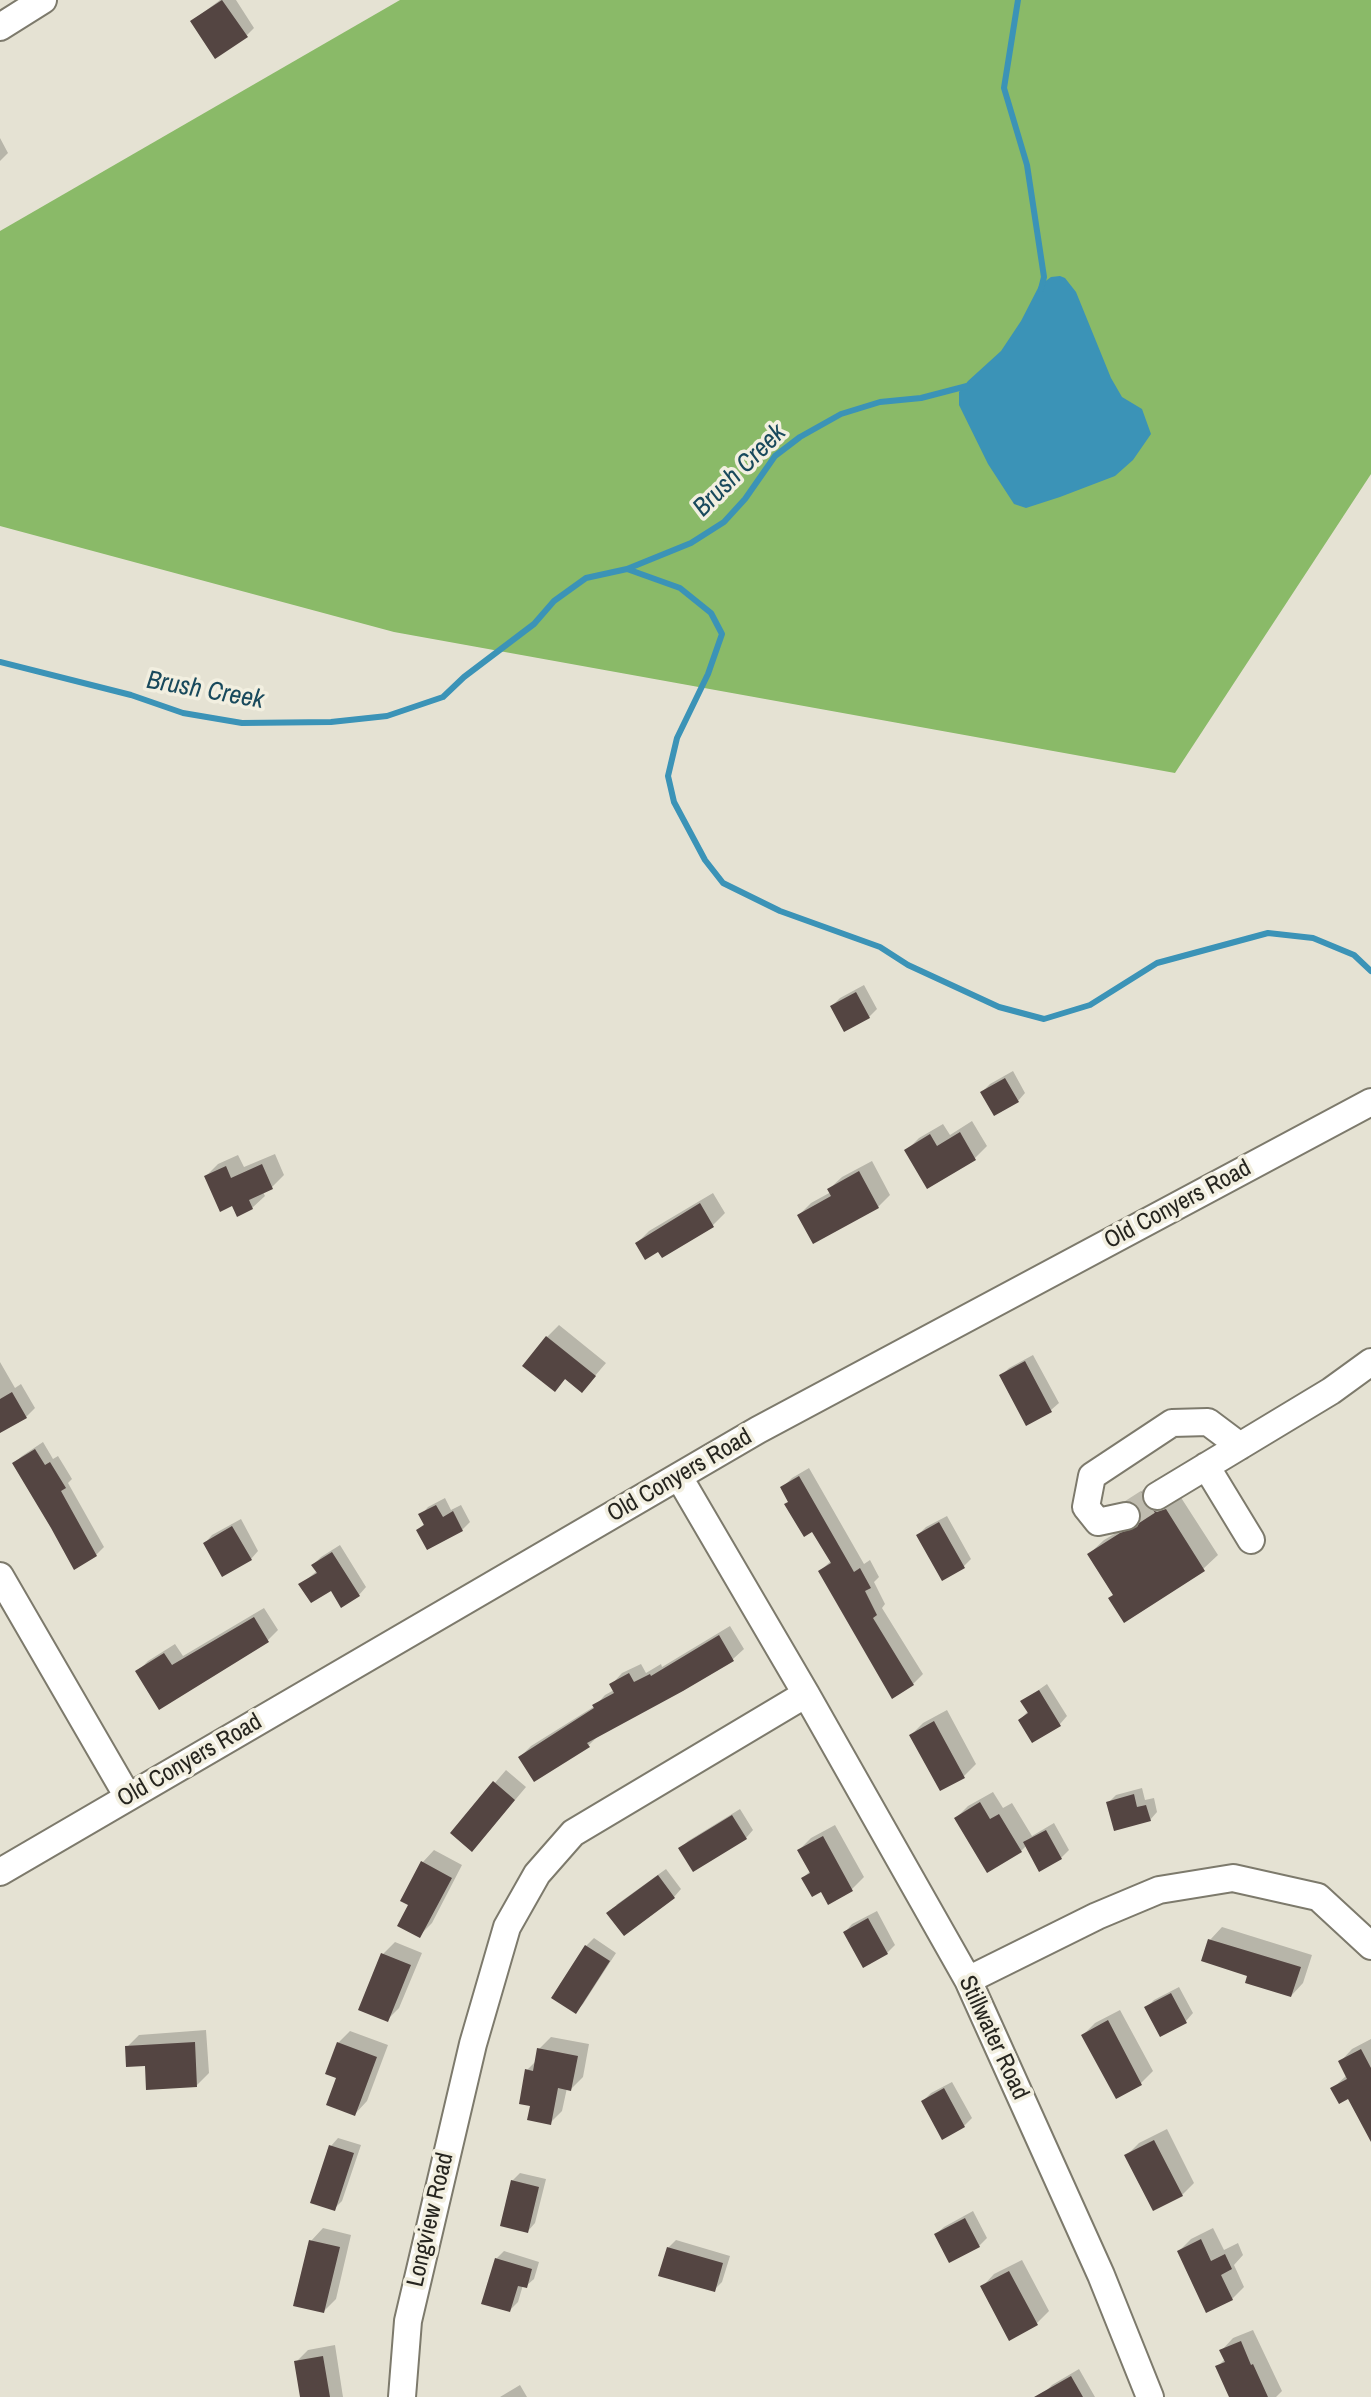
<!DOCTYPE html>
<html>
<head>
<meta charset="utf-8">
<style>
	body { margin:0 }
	canvas { display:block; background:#e5e2d3 }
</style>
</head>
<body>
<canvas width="1371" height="2397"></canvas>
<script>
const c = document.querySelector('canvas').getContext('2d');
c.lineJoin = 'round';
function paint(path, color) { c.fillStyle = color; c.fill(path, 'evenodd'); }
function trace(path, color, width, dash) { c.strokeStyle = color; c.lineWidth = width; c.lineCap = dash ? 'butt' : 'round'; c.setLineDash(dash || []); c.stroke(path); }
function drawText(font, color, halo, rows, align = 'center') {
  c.font = font + ' "Archivo Narrow",sans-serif'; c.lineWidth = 7; c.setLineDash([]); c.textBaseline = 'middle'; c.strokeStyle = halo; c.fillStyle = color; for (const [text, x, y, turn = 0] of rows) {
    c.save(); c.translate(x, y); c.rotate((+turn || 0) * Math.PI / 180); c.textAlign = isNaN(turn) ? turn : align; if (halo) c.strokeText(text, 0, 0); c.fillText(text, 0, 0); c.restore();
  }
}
const forest = new Path2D(`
	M400,0H1371V474L1175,773L394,632L0,526V231Z`);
const water = new Path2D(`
	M1060,276L1065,278L1076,292L1111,378L1122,397L1142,409L1151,434L1133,460L1115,476L1060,497L1026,508L1014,504L988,464L959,405V392L968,381L1001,351L1021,321L1039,286L1051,277Z`);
const shadow = new Path2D(`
	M220,0H236L254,28L247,35L192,21Z
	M0,138L8,153L0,161Z
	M864,985L877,1009L869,1017L832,1006L840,998Z
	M1013,1071L1025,1093L1018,1101L982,1092L990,1084Z
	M972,1121L987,1146L975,1158L907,1150L919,1138L943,1124L950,1135Z
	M275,1154L284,1175L272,1187L263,1192L265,1196L252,1208L238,1214L233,1204L206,1176L218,1164L238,1155L244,1167Z
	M872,1161L890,1195L878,1207L799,1215L811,1203L831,1192L829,1189L842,1177Z
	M713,1193L725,1213L713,1225L662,1256L659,1249L637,1243L649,1231Z
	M559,1325L606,1363L582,1391L566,1378L555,1390L547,1337Z
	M1033,1355L1059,1403L1051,1410L1001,1376L1009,1368Z
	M0,1362L15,1388L21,1384L35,1408L26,1417L0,1431Z
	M43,1442L53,1459L58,1456L72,1479L68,1483L104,1547L96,1555L14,1463L22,1456Z
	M809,1468L864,1564L870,1560L879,1577L874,1582L885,1604L882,1608L923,1674L913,1684L820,1571L832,1560L813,1530L782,1488L792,1478Z
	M1156,1479L1157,1489L1180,1496L1218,1555L1203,1569L1115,1594L1089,1554L1104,1540L1143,1517L1138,1504L1131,1500Z
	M445,1498L451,1510L461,1505L470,1522L462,1530H418L425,1523L421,1515L428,1507Z
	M947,1516L971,1559L963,1567L918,1535L926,1527Z
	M241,1519L258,1551L251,1559L205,1543L212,1535Z
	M340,1545L366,1587L359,1595L301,1584L317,1571L313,1565L321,1557Z
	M264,1608L278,1630L268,1640L160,1708L138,1671L148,1661L175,1644L183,1656Z
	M730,1626L744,1649L733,1659L600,1734L589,1745L520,1757L531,1746L595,1706L605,1695L614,1690L612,1684L622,1673L641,1664L646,1673L661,1664L662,1667Z
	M1047,1684L1067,1716L1060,1724L1020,1720L1028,1711L1023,1701Z
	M947,1710L976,1764L964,1776L911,1735L923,1723Z
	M506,1770L526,1787L484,1837L452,1833Z
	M1142,1788L1145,1800L1154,1798L1157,1812L1150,1820L1108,1803L1116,1795Z
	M993,1792L1003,1808L1012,1803L1032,1836L1054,1823L1069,1850L1061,1858L1027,1845L1021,1851L956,1818L968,1806Z
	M740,1809L753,1830L746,1838L680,1849L688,1841Z
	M835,1825L864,1877L852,1889L822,1890L803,1878L810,1871L799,1850L811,1838Z
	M434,1850L462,1865L432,1923L420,1935L410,1904L422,1863Z
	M666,1869L681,1889L674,1897L616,1905Z
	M877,1911L895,1945L887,1953L863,1966L845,1932L852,1924Z
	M1222,1927L1312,1955L1303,1983L1291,1996L1249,1975L1210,1940Z
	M594,1938L616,1953L583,2004L576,2011L586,1946Z
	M395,1942L422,1953L399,2008L387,2020L383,1954Z
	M1179,1987L1193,2013L1186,2021L1146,2008L1154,2000Z
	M1120,2010L1153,2071L1141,2083L1116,2096L1083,2035L1095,2023Z
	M206,2030L209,2073L197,2085L127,2047L139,2035Z
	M350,2031L388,2045L367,2101L355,2114L338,2043Z
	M551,2037L589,2044L583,2077L571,2089L567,2088L562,2111L550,2123L527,2070L537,2060L539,2049Z
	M1371,2039V2118L1349,2097L1332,2089L1347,2075L1340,2062L1352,2049Z
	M952,2082L972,2118L964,2126L923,2101L931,2093Z
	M1167,2129L1194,2183L1182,2195L1154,2209L1127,2155L1139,2143Z
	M338,2138L361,2145L342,2201L334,2209L331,2146Z
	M520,2173L546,2179L535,2223L528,2231L512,2181Z
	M973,2211L987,2238L979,2246L936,2234L944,2227Z
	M323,2228L351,2235L336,2299L324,2311L311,2241Z
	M1213,2228L1224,2250L1238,2243L1243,2255L1234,2265L1244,2287L1232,2299L1179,2251L1191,2239Z
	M676,2240L730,2256L722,2282L714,2290L668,2248Z
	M504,2251L539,2262L534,2279L526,2286L523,2285L518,2302L510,2310L496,2259Z
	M1022,2260L1049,2311L1037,2323L982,2287L994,2274Z
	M1253,2330L1282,2391L1276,2397H1231L1217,2367L1225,2359L1221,2351L1233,2338Z
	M335,2345L343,2397H302L296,2362L308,2350Z
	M1079,2369L1095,2397H1047L1044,2393L1052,2385Z
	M520,2385L527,2397H500Z`);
const stream = new Path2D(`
	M1018,0L1004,88L1027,165L1044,277L1041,289
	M627,569L680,588L711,613L722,634L708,674L677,738L668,776L674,802L705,860L723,883L780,911L880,947L908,965L999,1007L1044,1019L1090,1005L1157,963L1268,933L1313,938L1354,955L1371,971
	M0,662L131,695L183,713L242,723L331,722L387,716L443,697L464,677L534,624L554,601L586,578L627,569L691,543L724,522L745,499L775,456L800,437L841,414L880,402L921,398L967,386`);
const building = new Path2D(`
	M222,0L248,37L215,59L190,21Z
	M856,992L870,1018L844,1032L830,1006Z
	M1005,1078L1019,1102L994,1116L980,1092Z
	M960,1132L976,1160L927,1189L904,1150L930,1134L937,1146Z
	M262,1164L273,1189L249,1200L253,1209L237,1217L232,1206L220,1212L204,1176L226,1166L231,1178Z
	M859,1171L879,1208L813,1244L797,1215L831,1196L827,1189Z
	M700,1203L714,1227L662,1258L658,1252L645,1260L635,1243Z
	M546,1336L596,1376L582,1393L565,1379L555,1392L522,1366Z
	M1025,1361L1052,1412L1026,1426L999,1375Z
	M12,1392L27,1418L0,1433V1399Z
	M35,1449L45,1465L50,1462L66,1488L61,1491L97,1556L74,1570L51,1528L12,1463Z
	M799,1476L854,1572L860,1568L871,1588L865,1591L877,1615L873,1618L914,1685L892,1699L818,1571L831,1563L812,1532L804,1537L784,1504L788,1502L780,1487Z
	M1142,1492L1143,1504L1149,1509L1157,1512L1166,1509L1205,1571L1124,1623L1108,1598L1113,1595L1087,1554L1120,1533L1137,1527L1141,1520V1512L1137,1505L1128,1501Z
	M436,1505L443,1517L453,1511L463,1531L427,1550L416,1530L424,1525L418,1514Z
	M939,1522L965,1568L942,1581L916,1535Z
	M232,1526L252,1560L222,1577L203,1543Z
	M332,1552L360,1596L341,1608L331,1591L311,1603L298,1584L317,1573L311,1565Z
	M254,1617L269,1642L159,1710L135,1671L164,1653L172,1665Z
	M719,1635L734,1661L683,1691L587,1743L590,1747L534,1782L518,1757L594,1708L592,1705L614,1693L609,1684L629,1673L634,1682L650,1674L651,1676Z
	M1039,1690L1061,1726L1032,1743L1018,1720L1028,1713L1020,1701Z
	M934,1721L965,1778L940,1791L909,1735Z
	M493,1781L515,1800L472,1852L450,1833Z
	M1134,1794L1137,1807L1146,1805L1151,1821L1114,1831L1106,1802Z
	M980,1802L990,1819L999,1814L1022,1852L987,1873L954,1818Z
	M732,1815L747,1839L693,1872L678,1848Z
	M1046,1830L1062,1859L1039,1872L1023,1842Z
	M823,1836L853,1891L828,1905L821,1892L812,1897L801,1878L810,1873L797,1850Z
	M421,1861L452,1878L420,1938L397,1926L408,1905L400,1901Z
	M658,1875L675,1898L624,1936L606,1913Z
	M868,1918L888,1954L863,1968L843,1932Z
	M1208,1939L1301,1967L1291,1997L1245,1983L1247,1976L1201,1961Z
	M585,1945L610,1961L576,2014L551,1998Z
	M381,1953L411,1965L388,2022L358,2010Z
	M1171,1993L1187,2023L1160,2037L1144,2007Z
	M1108,2020L1142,2085L1116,2099L1081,2035Z
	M195,2042L197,2087L146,2090L145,2066L126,2067L125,2046Z
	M337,2042L377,2057L355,2116L326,2105L336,2078L325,2074Z
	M537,2048L578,2056L571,2091L558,2088L551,2125L527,2120L530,2106L519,2104L525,2069L533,2071Z
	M1361,2049L1371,2068V2142L1348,2099L1339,2104L1330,2088L1347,2079L1338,2061Z
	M944,2088L965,2127L942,2140L921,2101Z
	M1154,2140L1183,2196L1153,2211L1124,2155Z
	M329,2145L354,2153L335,2211L310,2203Z
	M511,2180L539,2187L528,2233L500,2226Z
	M965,2218L980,2247L949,2263L934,2234Z
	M1201,2239L1211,2261L1225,2254L1232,2269L1221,2275L1233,2300L1206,2313L1177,2251Z
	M309,2240L340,2247L324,2313L293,2306Z
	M667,2247L723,2263L715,2292L658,2276Z
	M495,2258L532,2269L527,2288L518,2286L510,2312L481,2304Z
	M1009,2271L1038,2325L1009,2341L980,2286Z
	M1241,2341L1251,2365L1253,2364L1268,2397H1229L1215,2366L1225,2362L1219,2350Z
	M323,2356L330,2397H300L294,2361Z
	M1071,2376L1083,2397H1034Z`);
const minorTunnel = new Path2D(`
	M1126,1516L1157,1496`);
const minor = new Path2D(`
	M0,27L43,0
	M1206,1466L1251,1540
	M679,1477L806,1694L968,1980L1101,2275L1150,2397
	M1157,1496L1331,1391L1371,1362
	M1126,1516L1098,1522L1086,1507L1092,1476L1172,1423L1208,1422L1240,1446
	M0,1576L128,1797
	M0,1872L758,1430L1371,1102
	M968,1980L1097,1916L1159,1890L1233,1878L1318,1897L1371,1946
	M402,2397L408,2321L473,2044L507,1927L537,1874L573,1833L806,1694`);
const streetNames = [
	["Old Conyers Road",1178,1205,-28],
	["Old Conyers Road",680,1476,-30],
	["Old Conyers Road",190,1761,-30],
	["Stillwater Road",993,2038,65],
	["Longview Road",431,2220,-77]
];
const waterNames = [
	["Brush Creek",740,471,-45],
	["Brush Creek",205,691,10]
];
paint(forest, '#8aba68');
paint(water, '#3b93b7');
paint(shadow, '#0003');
trace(stream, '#3b93b7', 6);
paint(building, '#544542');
trace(minorTunnel, '#bfbcaf', 26, [26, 13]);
trace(minor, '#7d7a6c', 30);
trace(minor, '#fff', 26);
drawText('24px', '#26251f', '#f2efe0', streetNames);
drawText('italic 26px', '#18495c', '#f2efe0', waterNames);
</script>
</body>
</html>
